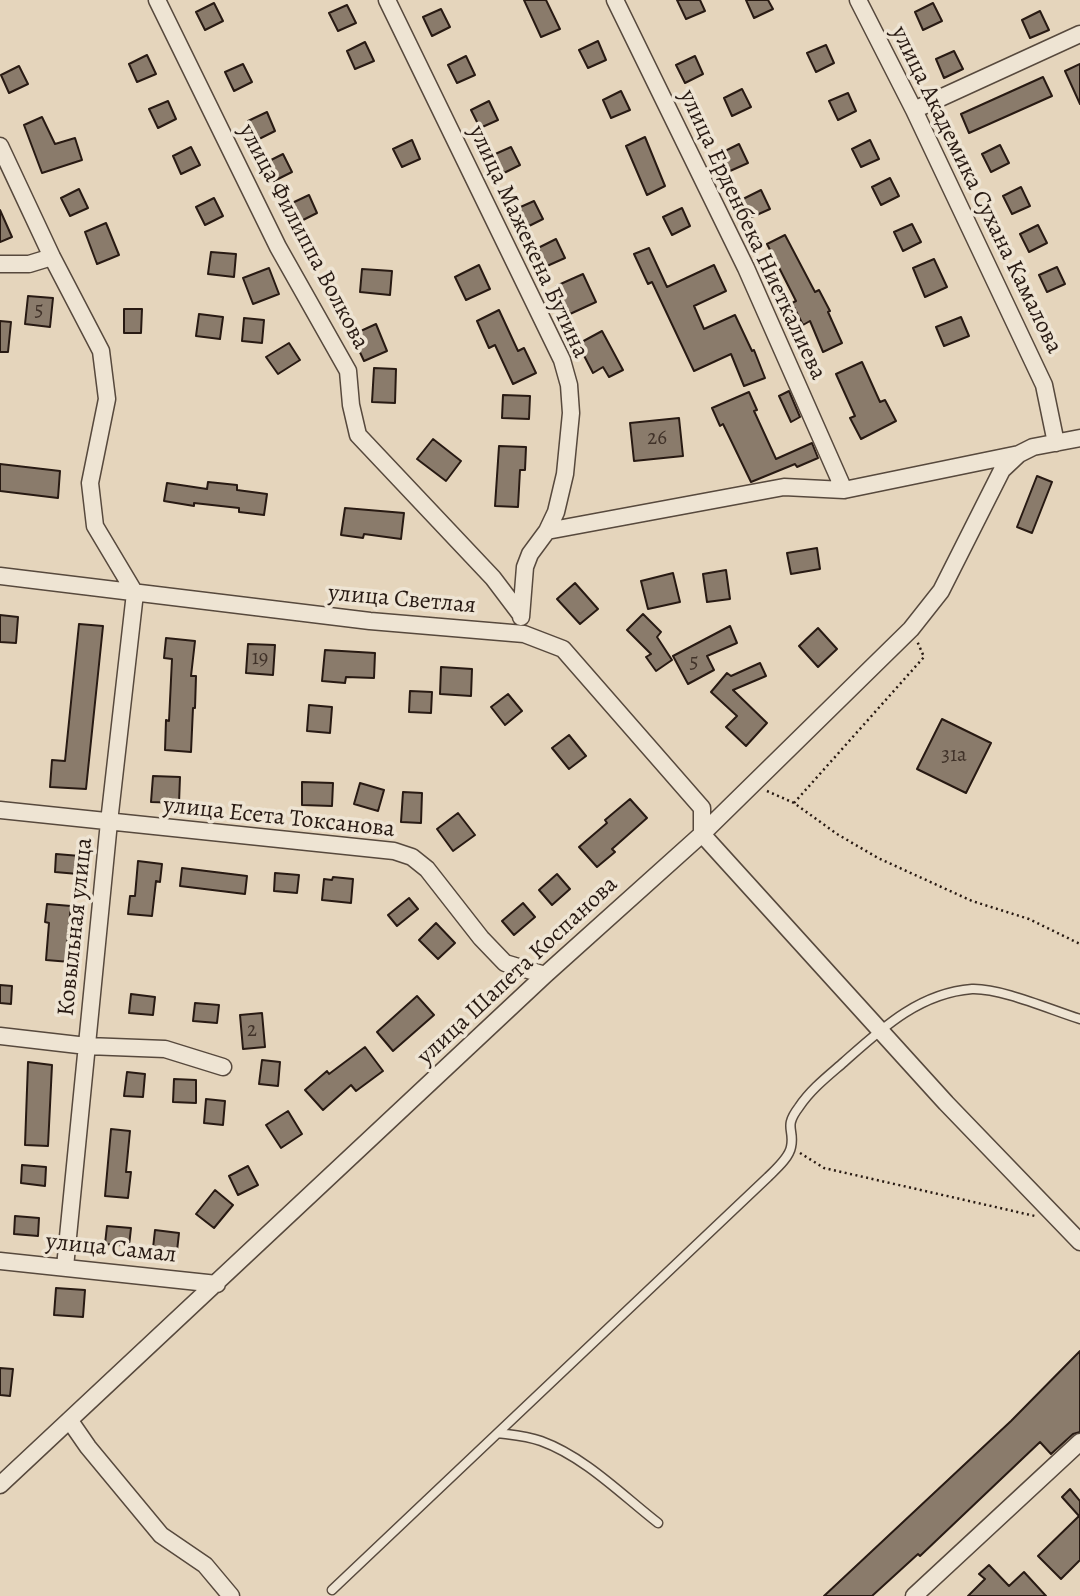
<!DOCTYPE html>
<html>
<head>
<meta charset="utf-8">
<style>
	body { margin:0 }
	canvas { display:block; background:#e5d5bc }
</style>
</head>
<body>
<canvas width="1080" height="1596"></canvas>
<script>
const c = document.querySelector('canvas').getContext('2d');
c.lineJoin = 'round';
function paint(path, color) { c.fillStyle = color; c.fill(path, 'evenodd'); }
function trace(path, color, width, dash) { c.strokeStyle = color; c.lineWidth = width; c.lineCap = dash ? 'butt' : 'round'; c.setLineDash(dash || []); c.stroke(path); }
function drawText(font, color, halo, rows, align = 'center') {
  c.font = font + ' Alegreya,serif'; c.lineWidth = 7; c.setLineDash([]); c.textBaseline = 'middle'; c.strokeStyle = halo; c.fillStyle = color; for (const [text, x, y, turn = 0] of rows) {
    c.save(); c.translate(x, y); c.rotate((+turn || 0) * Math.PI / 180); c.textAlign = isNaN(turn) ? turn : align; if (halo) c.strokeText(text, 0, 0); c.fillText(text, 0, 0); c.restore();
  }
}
const building = new Path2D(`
	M524,0H546L560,29L541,37Z
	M677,0H700L705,11L686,19Z
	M746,0H768L773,9L754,18Z
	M214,3L223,21L205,30L196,12Z
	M933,3L942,21L923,30L915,12Z
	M347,5L356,23L338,31L329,13Z
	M441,9L450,27L432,36L423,17Z
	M1040,11L1049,30L1030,38L1022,20Z
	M598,41L606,60L588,68L579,50Z
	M365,42L374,61L355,69L347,51Z
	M826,45L834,63L816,72L807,53Z
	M954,51L963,69L944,78L936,59Z
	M147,55L156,74L137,82L129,64Z
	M466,56L475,75L457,83L448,65Z
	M695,56L703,74L685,83L676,65Z
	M243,64L252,82L234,91L225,72Z
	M1080,64V104L1065,71Z
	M19,66L28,84L9,93L1,75Z
	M1043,77L1052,96L969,133L961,114Z
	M742,89L751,107L732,116L724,98Z
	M621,91L630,110L611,118L603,100Z
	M848,93L856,111L838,120L829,101Z
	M168,101L176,119L158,128L149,109Z
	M489,101L498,120L480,128L471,110Z
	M267,112L275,131L257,140L248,121Z
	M42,117L55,144L75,138L82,160L42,173L24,125Z
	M645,137L665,186L647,195L626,146Z
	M412,140L420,159L402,167L393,149Z
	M870,140L879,159L861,167L852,149Z
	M739,144L748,163L730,171L721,153Z
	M1000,145L1009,163L991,172L982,154Z
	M191,147L200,165L181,174L173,156Z
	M511,147L520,165L502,174L493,155Z
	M283,154L292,172L274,181L265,163Z
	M890,178L899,196L881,205L872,187Z
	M1021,187L1030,206L1012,214L1003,196Z
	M79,189L88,208L70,216L61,198Z
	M761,190L770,209L752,217L743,199Z
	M309,195L317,213L299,222L290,204Z
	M214,198L223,216L205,225L196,207Z
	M534,201L543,219L525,228L516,209Z
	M682,208L690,226L672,235L663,217Z
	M0,210L12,237L0,242Z
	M106,223L119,255L97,264L85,232Z
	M912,224L921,242L903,251L894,232Z
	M1038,225L1047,243L1029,252L1020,234Z
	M785,235L815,292L819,290L830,311L828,312L842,343L823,352L810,321L803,325L792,303L796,301L767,244Z
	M556,239L565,258L547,266L538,248Z
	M649,248L667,287L714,265L726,291L694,306L704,329L735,315L752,351L754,350L765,378L744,386L731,354L694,371L652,282L648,284L634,254Z
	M211,252L236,254L234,277L208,274Z
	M934,259L947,287L925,297L913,268Z
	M479,265L490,289L466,300L455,277Z
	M1057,267L1065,284L1047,292L1039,275Z
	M269,268L279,294L253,304L243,278Z
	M362,269L392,271L390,295L360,292Z
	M583,274L596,302L570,314L556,286Z
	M28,296L53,298L50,327L25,324Z
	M124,309H142L141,333H124Z
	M499,310L518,351L524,348L536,373L513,384L495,345L489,348L477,321Z
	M199,314L223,317L220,339L196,336Z
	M961,317L969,336L944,346L936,327Z
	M244,318L264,320L262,343L242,341Z
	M0,321L11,322L8,352H0Z
	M376,324L387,351L364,361L352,335Z
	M602,331L623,370L609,377L603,367L593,373L578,344Z
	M289,343L300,360L278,374L266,357Z
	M862,362L880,402L885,400L896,421L861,439L850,418L855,416L836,374Z
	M374,368L396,369L395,403L372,402Z
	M789,391L800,417L791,422L779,396Z
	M749,392L757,410L754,411L776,459L812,443L818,458L797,467L795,464L751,482L723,424L720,426L712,408Z
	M503,395L530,396L529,419L502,418Z
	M679,418L683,456L634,461L630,423Z
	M433,439L461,461L446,481L417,459Z
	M499,446L526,447L525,470H520L518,507L495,506Z
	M0,464L60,471L58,498L0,491Z
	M1037,476L1052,482L1032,533L1017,527Z
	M208,482L237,485V490L267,494L264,515L239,512V508L194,503V506L164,501L167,483L207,489Z
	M345,508L404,513L401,539L364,534L363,538L341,535Z
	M817,548L820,569L791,574L787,553Z
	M726,570L730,599L707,602L703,574Z
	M673,573L680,602L648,609L641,581Z
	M575,583L598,609L580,624L557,599Z
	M643,614L661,632L657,637L672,660L656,671L646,657L651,654L627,630Z
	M0,615L18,617L16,643L0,642Z
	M79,624L103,626L86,789L50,787L52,760L65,761Z
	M730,626L737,643L707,656L714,670L688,684L673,656Z
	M818,628L837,649L818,667L799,646Z
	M166,638L195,641L191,676H196L195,708H193L191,752L165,750L166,720L169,721L172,659L164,658Z
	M248,644L275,645L273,675L246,673Z
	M325,650L375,653L374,678L346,677L345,683L322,681Z
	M760,663L766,676L733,690L767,723L746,746L726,727L737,716L711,692L727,673L731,676Z
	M441,667L472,669L471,696L440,694Z
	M410,691L432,692L431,713L409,712Z
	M508,694L522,711L505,725L491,707Z
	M309,705L332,707L330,733L307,731Z
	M942,719L991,743L966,793L917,769Z
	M569,735L586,756L569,769L552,748Z
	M153,776L180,777L179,803L151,802Z
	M302,782L333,783L332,806L302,805Z
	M360,783L384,790L378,811L354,804Z
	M403,792L422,793L421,823L401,822Z
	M630,799L647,818L612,849L615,852L597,867L579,847L607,823L605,820Z
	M458,813L475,835L453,851L437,829Z
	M56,854L80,856L78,874L55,872Z
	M138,861L162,864L160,882L156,881L152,916L128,914L130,896H135Z
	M182,868L247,876L245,894L180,886Z
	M275,873L299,875L297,893L274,891Z
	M557,874L570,889L552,905L539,890Z
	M333,877L353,879L351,903L322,900L324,879L332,880Z
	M409,898L418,909L397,926L388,915Z
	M523,903L535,917L514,935L502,921Z
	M47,904L71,906L67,944H72L70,962L46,960L49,923L45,922Z
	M436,923L455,943L438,959L419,940Z
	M0,985L12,986L11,1004L0,1003Z
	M131,994L155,997L153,1015L129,1013Z
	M417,996L434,1015L393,1051L377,1032Z
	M195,1003L219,1005L217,1023L193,1021Z
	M262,1013L265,1047L243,1049L240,1015Z
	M365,1047L383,1071L356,1091L351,1085L323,1110L305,1090L327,1071L329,1074Z
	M262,1060L280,1062L278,1086L259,1084Z
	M28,1062L52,1065L48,1146L25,1145Z
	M127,1072L145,1074L143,1097L124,1096Z
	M174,1079L196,1080V1103L173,1102Z
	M206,1099L225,1101L223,1125L204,1123Z
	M288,1111L302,1134L281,1148L266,1125Z
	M111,1129L130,1131L126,1172H131L128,1198L105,1196Z
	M22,1165L46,1167L45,1186L21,1183Z
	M248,1166L258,1185L238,1195L229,1176Z
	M215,1190L233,1205L214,1228L196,1214Z
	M15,1216L39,1218L38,1236L14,1234Z
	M107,1226L131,1228L129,1246L105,1244Z
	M155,1230L179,1233L177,1251L153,1248Z
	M56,1288L85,1290L83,1317L54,1315Z
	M1080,1351V1432L1073,1434L1051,1454L1040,1442L920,1556L918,1554L872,1596H824L1011,1421Z
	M0,1368L13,1369L10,1396L0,1395Z
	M1070,1489L1080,1501V1560L1061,1579L1038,1556L1079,1516L1062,1497Z
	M989,1565L1009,1586L1024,1572L1046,1596H968L985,1579L979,1574Z`);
const path = new Path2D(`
	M767,791L794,803L837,834L878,858L972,901L1029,919L1080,944
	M794,803L924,657L917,641
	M800,1153L824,1168L1035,1216`);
const lane = new Path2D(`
	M498,1433C513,1435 527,1436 541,1441C585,1457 622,1495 658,1523
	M332,1590L768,1177C776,1169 789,1158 791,1147C795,1129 783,1128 799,1107C811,1089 828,1076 844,1062C881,1029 919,993 972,989C1001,988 1051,1010 1080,1019`);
const street = new Path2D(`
	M157,0L278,247L348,371L351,405L358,435L493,578L521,615
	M387,0L562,360L569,385L571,413L565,474L556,512L547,531L530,554L525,567L521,617
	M615,0L746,268L844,490
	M858,0L914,110L1044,385L1056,443
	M914,110L1080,34
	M0,146L52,257L101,351L107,399L90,483L95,526L135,593L109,822L65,1267
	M0,264H29L52,257
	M547,531L784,487L844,490L1019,454L1033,447L1080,438
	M0,576L370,621L524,634L563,649L702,808V834L946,1103L1080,1242
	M0,810L394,851L412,857L427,869L481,938L505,963L545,975
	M0,1036L87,1046L165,1049L223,1067
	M0,1261L217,1284
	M70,1421L88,1447L161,1535L205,1565L231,1596
	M0,1485L545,975L702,834L911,629L941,591L1002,470L1019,454
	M914,1596L1080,1442`);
const numberNames = [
	["5",39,311],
	["26",657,439],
	["19",260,659],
	["5",694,663],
	["31а",954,756],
	["2",252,1031]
];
const streetNames = [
	["улица Академика Сухана Камалова",976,190,64],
	["улица Ерденбека Ниеткалиева",752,235,65],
	["улица Филиппа Волкова",303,237,62],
	["улица Мажекена Бутина",528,242,65],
	["улица Светлая",402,600,5],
	["улица Есета Токсанова",279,818,6],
	["Ковыльная улица",76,927,-84],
	["улица Шапета Коспанова",518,971,-43],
	["улица Самал",111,1249,6]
];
paint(building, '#8a7b6b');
trace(building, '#281a13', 2);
trace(lane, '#57493d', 11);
trace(street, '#57493d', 19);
trace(path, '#281a13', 2.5, [2, 3.5]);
trace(lane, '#eee4d3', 8);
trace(street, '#eee4d3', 16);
drawText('21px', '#403229', null, numberNames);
drawText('24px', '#281a13', '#eee4d3', streetNames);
</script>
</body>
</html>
